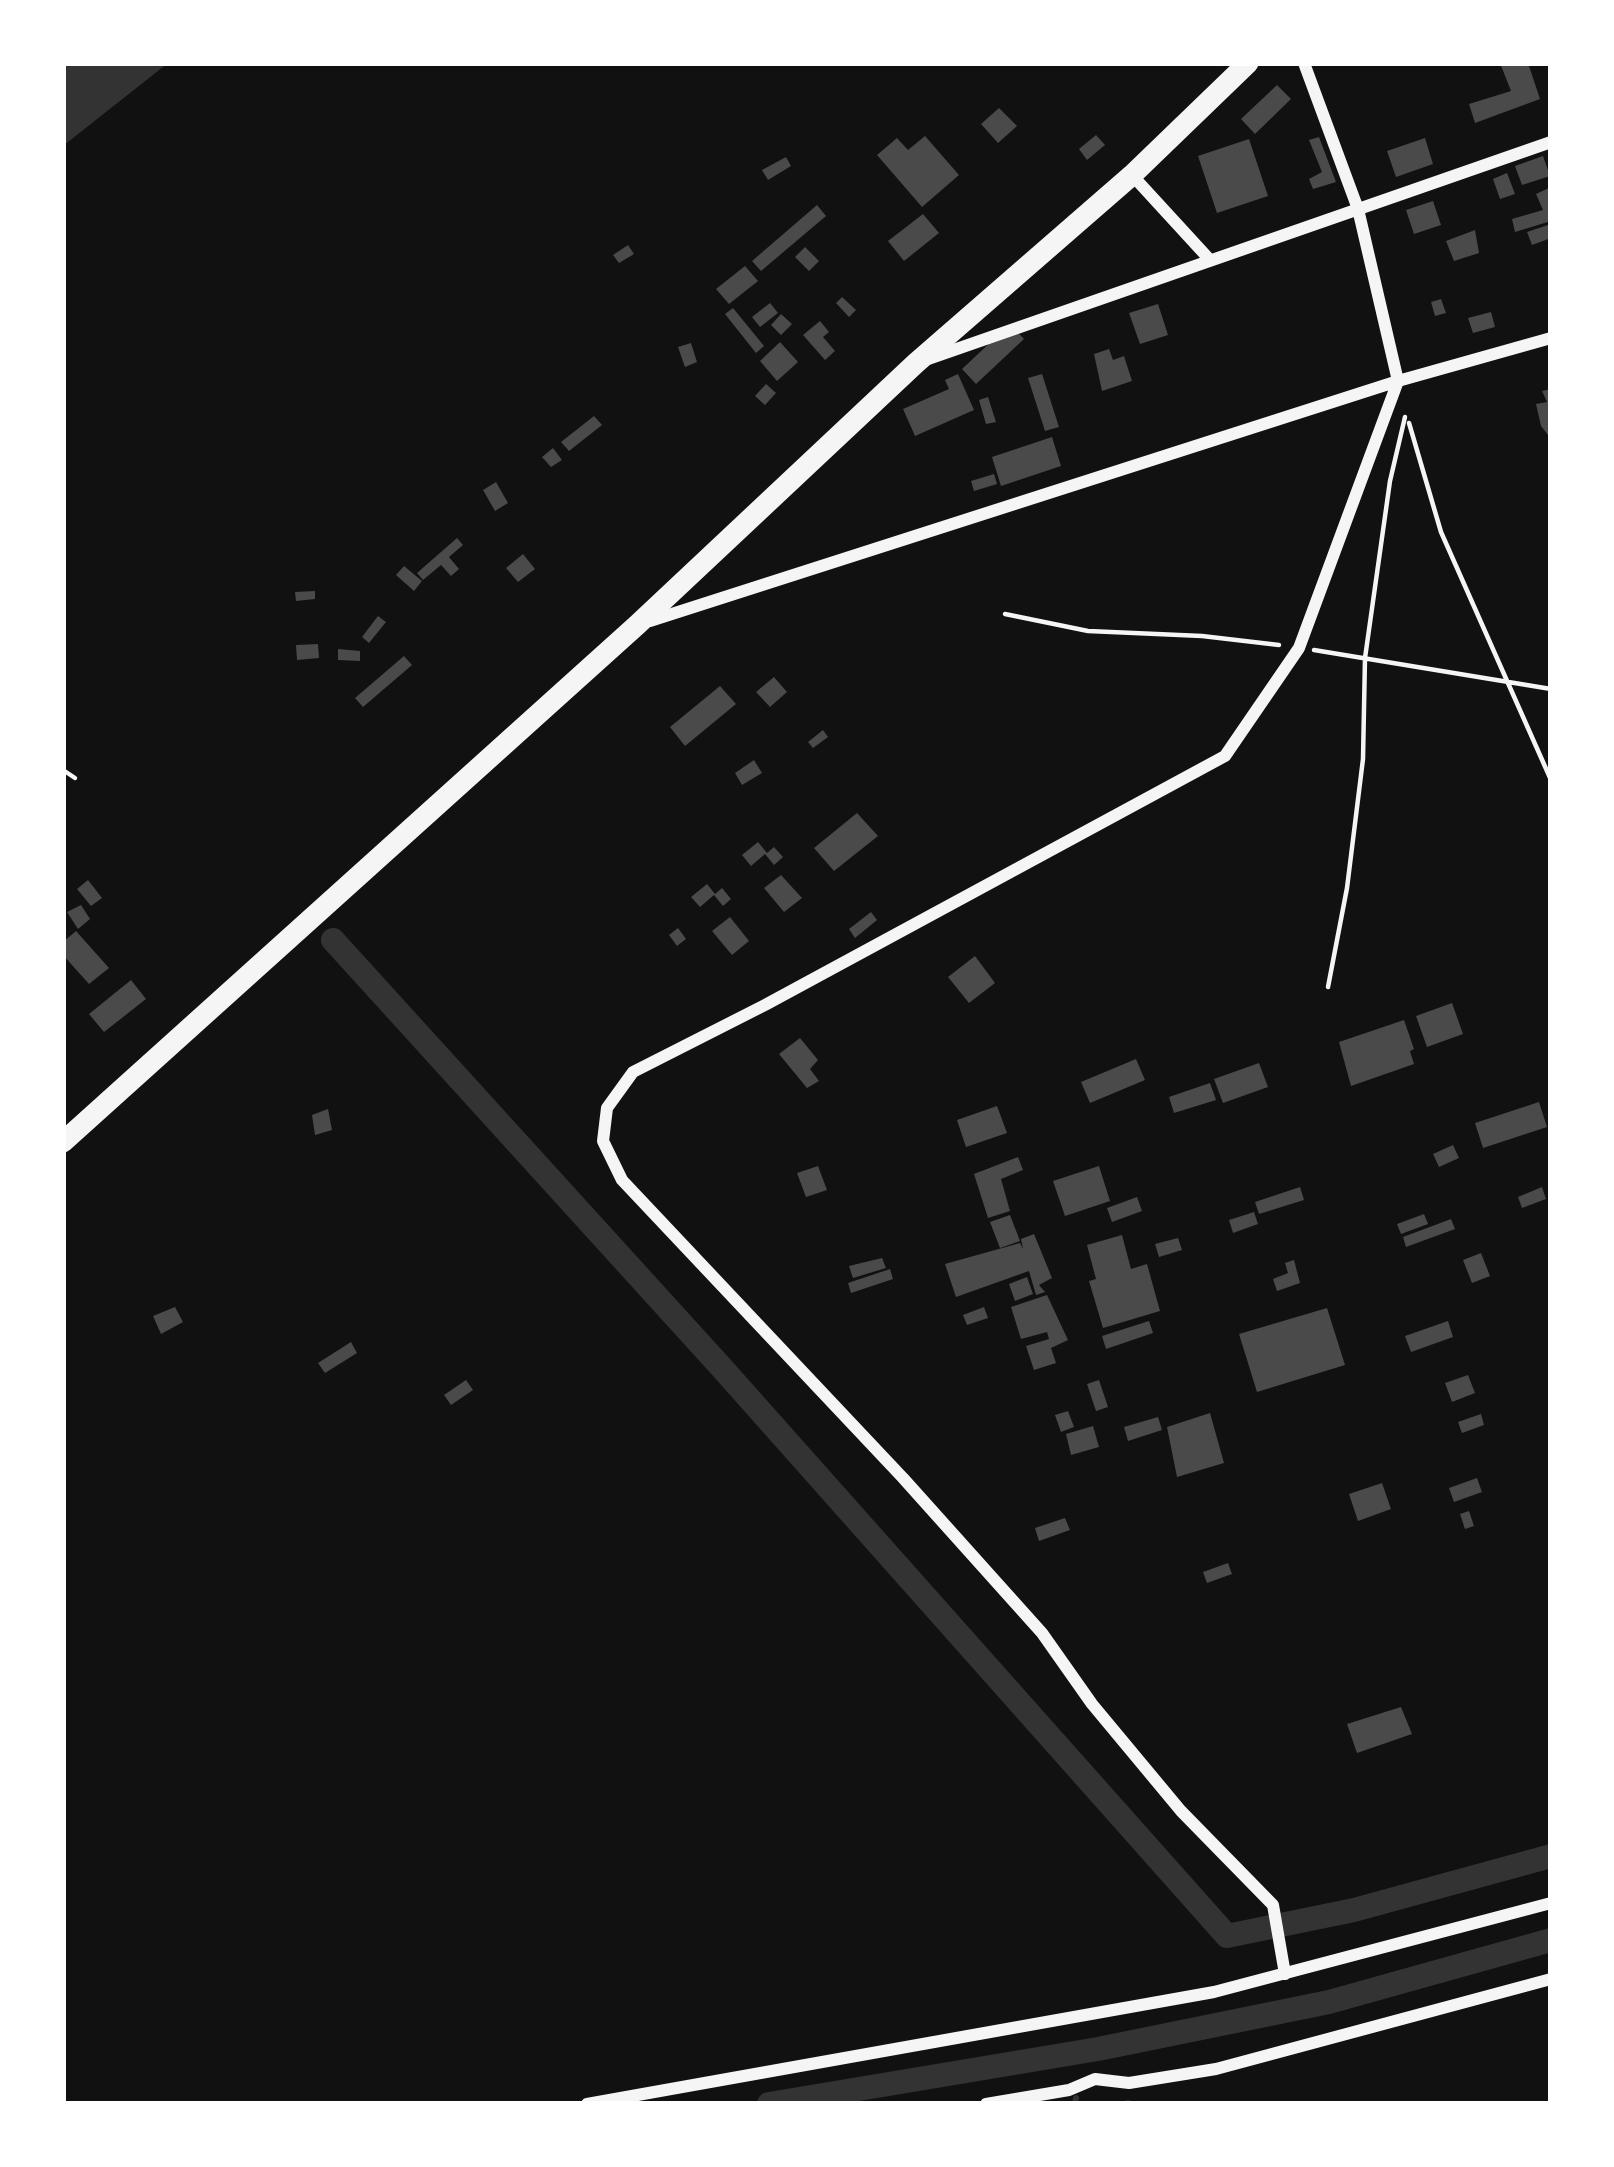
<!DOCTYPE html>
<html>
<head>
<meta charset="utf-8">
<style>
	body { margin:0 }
	#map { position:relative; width:1614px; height:2167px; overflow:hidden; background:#111; font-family:Raleway,sans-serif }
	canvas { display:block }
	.frame { position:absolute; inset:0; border:66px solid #fff; pointer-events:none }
</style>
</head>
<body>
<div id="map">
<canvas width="1614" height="2167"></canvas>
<div class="frame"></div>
</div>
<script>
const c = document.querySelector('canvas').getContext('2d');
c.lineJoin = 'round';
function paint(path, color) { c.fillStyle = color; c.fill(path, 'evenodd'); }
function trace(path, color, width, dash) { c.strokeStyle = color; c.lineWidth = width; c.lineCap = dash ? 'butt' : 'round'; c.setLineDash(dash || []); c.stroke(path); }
const water = new Path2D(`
	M63,63H168L63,146Z`);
const stream = new Path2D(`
	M1075,2104L1076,2098
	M1128,2104V2103`);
const canal = new Path2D(`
	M333,940L722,1368L1227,1936L1354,1910L1551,1856
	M769,2104L1098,2049L1329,2002L1551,1940`);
const building = new Path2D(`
	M1500,63H1528L1540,99L1475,123L1469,104L1511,91Z
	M1277,85L1291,99L1255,134L1241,119Z
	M999,108L1017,126L998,143L981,124Z
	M1096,135L1105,145L1087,160L1079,149Z
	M925,136L959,175L922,207L877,155L897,138L908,150Z
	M1319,137L1336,182L1313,189L1309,179L1322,172L1309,140Z
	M1425,138L1433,164L1396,177L1387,151Z
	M1249,139L1268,196L1217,213L1198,156Z
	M1543,156L1550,176L1522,185L1515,166Z
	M786,157L791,166L768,180L762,170Z
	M1507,173L1515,194L1500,199L1493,179Z
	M1551,187V221L1515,232L1512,219L1543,210L1536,194Z
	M1433,201L1441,225L1414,234L1406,210Z
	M817,205L826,216L761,271L752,261Z
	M923,214L939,233L904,261L888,241Z
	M1551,224V238L1532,245L1527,232Z
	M1475,230L1479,253L1454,261L1446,241Z
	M628,245L634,254L619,263L613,255Z
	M805,247L819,261L809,271L795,257Z
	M745,266L758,281L729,304L716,289Z
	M842,297L856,310L849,317L836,303Z
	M1441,299L1446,313L1435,316L1431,302Z
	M770,303L778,313L760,327L752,317Z
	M1158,304L1168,335L1140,344L1129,313Z
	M733,308L764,346L756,353L725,314Z
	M1491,312L1495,327L1473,333L1468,318Z
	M781,314L792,324L781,335L771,325Z
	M820,321L829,332L823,337L835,351L825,360L803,335Z
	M1010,324L1024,339L976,384L962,369Z
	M780,342L798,362L777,381L760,361Z
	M691,343L697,362L685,367L678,347Z
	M1109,349L1113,360L1124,356L1132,381L1102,391L1094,354Z
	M958,374L974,410L915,436L903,409L949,389L945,380Z
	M1042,374L1059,427L1045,431L1028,378Z
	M766,384L776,393L765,405L755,396Z
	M1551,389V439L1541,426L1536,404L1547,402L1542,391Z
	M988,397L996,422L986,424L979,400Z
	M594,416L602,425L569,451L561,442Z
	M1052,437L1061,466L1001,486L992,457Z
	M553,448L562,460L551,467L542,457Z
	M994,474L997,484L974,491L971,481Z
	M496,482L508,503L495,511L483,490Z
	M457,538L463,545L449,557L459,569L451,576L441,565L423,580L417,573Z
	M523,554L535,569L518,582L506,568Z
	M404,566L422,581L414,591L396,575Z
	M315,591V599L296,601L295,592Z
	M378,616L386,622L369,643L362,637Z
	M318,644L319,658L297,660L296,645Z
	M338,649L360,651V661L338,660Z
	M404,656L412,665L363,707L355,698Z
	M774,677L787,692L770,707L756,692Z
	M720,686L736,704L685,746L670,727Z
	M823,730L828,737L813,748L808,742Z
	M754,760L762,773L742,785L735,773Z
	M857,813L878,836L834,871L814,848Z
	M758,842L767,853L774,847L783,857L774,865L765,854L751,866L742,855Z
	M781,875L802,898L784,912L764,888Z
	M88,880L102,898L91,906L77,889Z
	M707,884L715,894L722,888L731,899L723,906L714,895L700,907L691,897Z
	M81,905L90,919L78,929L67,912Z
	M871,912L877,920L855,938L849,929Z
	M730,917L749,941L732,955L712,931Z
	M678,928L686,939L677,946L669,935Z
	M76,931L109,968L89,984L63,955V942Z
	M975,956L995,983L969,1003L948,977Z
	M131,980L146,999L104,1032L89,1014Z
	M1452,1003L1463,1034L1427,1047L1416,1016Z
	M1404,1020L1414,1049L1410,1051L1414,1064L1351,1086L1339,1042Z
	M800,1038L818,1060L810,1069L819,1081L807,1088L779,1054Z
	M1136,1059L1145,1080L1090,1103L1081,1082Z
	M1259,1063L1268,1087L1223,1103L1214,1079Z
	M1210,1083L1216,1100L1174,1113L1169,1097Z
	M1539,1102L1547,1127L1483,1148L1475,1123Z
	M997,1106L1007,1133L966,1147L957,1120Z
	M328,1109L332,1130L315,1135L312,1115Z
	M1453,1145L1459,1158L1439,1167L1433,1154Z
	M1018,1157L1023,1170L1001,1179L1010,1211L988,1218L974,1174Z
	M818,1166L827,1190L806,1197L797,1173Z
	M1099,1166L1110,1201L1065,1216L1053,1181Z
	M1300,1187L1304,1200L1259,1214L1255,1202Z
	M1542,1187L1546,1199L1522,1208L1518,1197Z
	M1137,1197L1142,1211L1112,1222L1107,1208Z
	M1254,1212L1258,1224L1233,1233L1229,1220Z
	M1424,1214L1428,1224L1401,1234L1397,1224Z
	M1010,1215L1020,1241L1000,1248L990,1222Z
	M1451,1219L1455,1229L1406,1247L1403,1237Z
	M1034,1234L1052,1278L1039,1285L1045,1292L1036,1295L1029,1271L956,1297L945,1264L1020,1243L1023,1249L1021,1239Z
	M1122,1235L1131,1269L1147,1264L1160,1311L1103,1328L1089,1281L1096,1279L1087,1245Z
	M1178,1238L1182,1250L1159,1257L1155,1244Z
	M1481,1253L1490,1276L1472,1283L1463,1260Z
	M882,1258L886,1268L853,1278L849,1266Z
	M1294,1260L1300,1283L1277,1291L1273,1279L1288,1273L1285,1263Z
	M890,1269L893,1279L851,1293L848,1283Z
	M1027,1277L1033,1294L1015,1301L1009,1284Z
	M1047,1295L1068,1340L1051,1348L1056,1363L1034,1370L1026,1346L1049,1339L1047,1332L1021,1339L1011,1307Z
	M175,1307L183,1322L161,1334L153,1316Z
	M984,1307L988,1318L967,1325L963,1315Z
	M1327,1308L1345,1365L1257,1392L1239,1334Z
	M1149,1321L1153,1333L1106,1349L1102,1336Z
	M1448,1321L1453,1337L1411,1352L1405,1336Z
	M351,1342L357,1353L325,1373L318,1363Z
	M1468,1375L1475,1393L1452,1402L1445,1383Z
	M466,1380L473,1390L451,1405L444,1395Z
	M1099,1380L1108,1407L1096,1411L1087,1384Z
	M1068,1411L1074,1427L1061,1432L1055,1415Z
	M1210,1413L1224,1463L1177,1477L1167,1427Z
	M1481,1414L1484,1425L1462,1433L1458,1422Z
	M1158,1417L1162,1430L1128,1441L1124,1427Z
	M1093,1426L1099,1447L1071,1455L1066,1434Z
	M1477,1478L1482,1492L1454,1502L1449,1488Z
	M1382,1483L1391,1509L1358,1521L1349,1494Z
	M1469,1511L1474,1526L1465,1529L1460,1514Z
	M1065,1518L1070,1530L1039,1541L1035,1528Z
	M1228,1563L1232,1574L1207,1583L1203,1572Z
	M1401,1707L1412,1734L1357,1753L1347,1724Z`);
const path = new Path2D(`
	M1409,423L1441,532L1551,780
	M1005,614L1088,631L1202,636L1279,645
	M1314,650L1551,689
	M63,770L75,778
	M1328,987L1347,888L1363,759L1365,658L1390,481L1405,417`);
const minor = new Path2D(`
	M1132,175L1210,260
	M928,359L1551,142
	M650,621L1398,381L1551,338
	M1285,1974L1273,1905L1181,1811L1092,1704L1042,1633L903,1478L622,1180L603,1141L607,1108L633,1072L765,1005L1225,756L1299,648L1398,381L1358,209L1304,63
	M587,2104L1214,1992L1551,1903
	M986,2104L1069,2090L1095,2079L1129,2083L1216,2069L1551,1979`);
const primary = new Path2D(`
	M63,1142L637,625L916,363L1132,175L1248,63`);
paint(water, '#333');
trace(stream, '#333', 6);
trace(canal, '#333', 24);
paint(building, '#4a4a4a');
trace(path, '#f5f5f5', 4.5);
trace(minor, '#f5f5f5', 12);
trace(primary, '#f5f5f5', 21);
</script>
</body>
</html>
